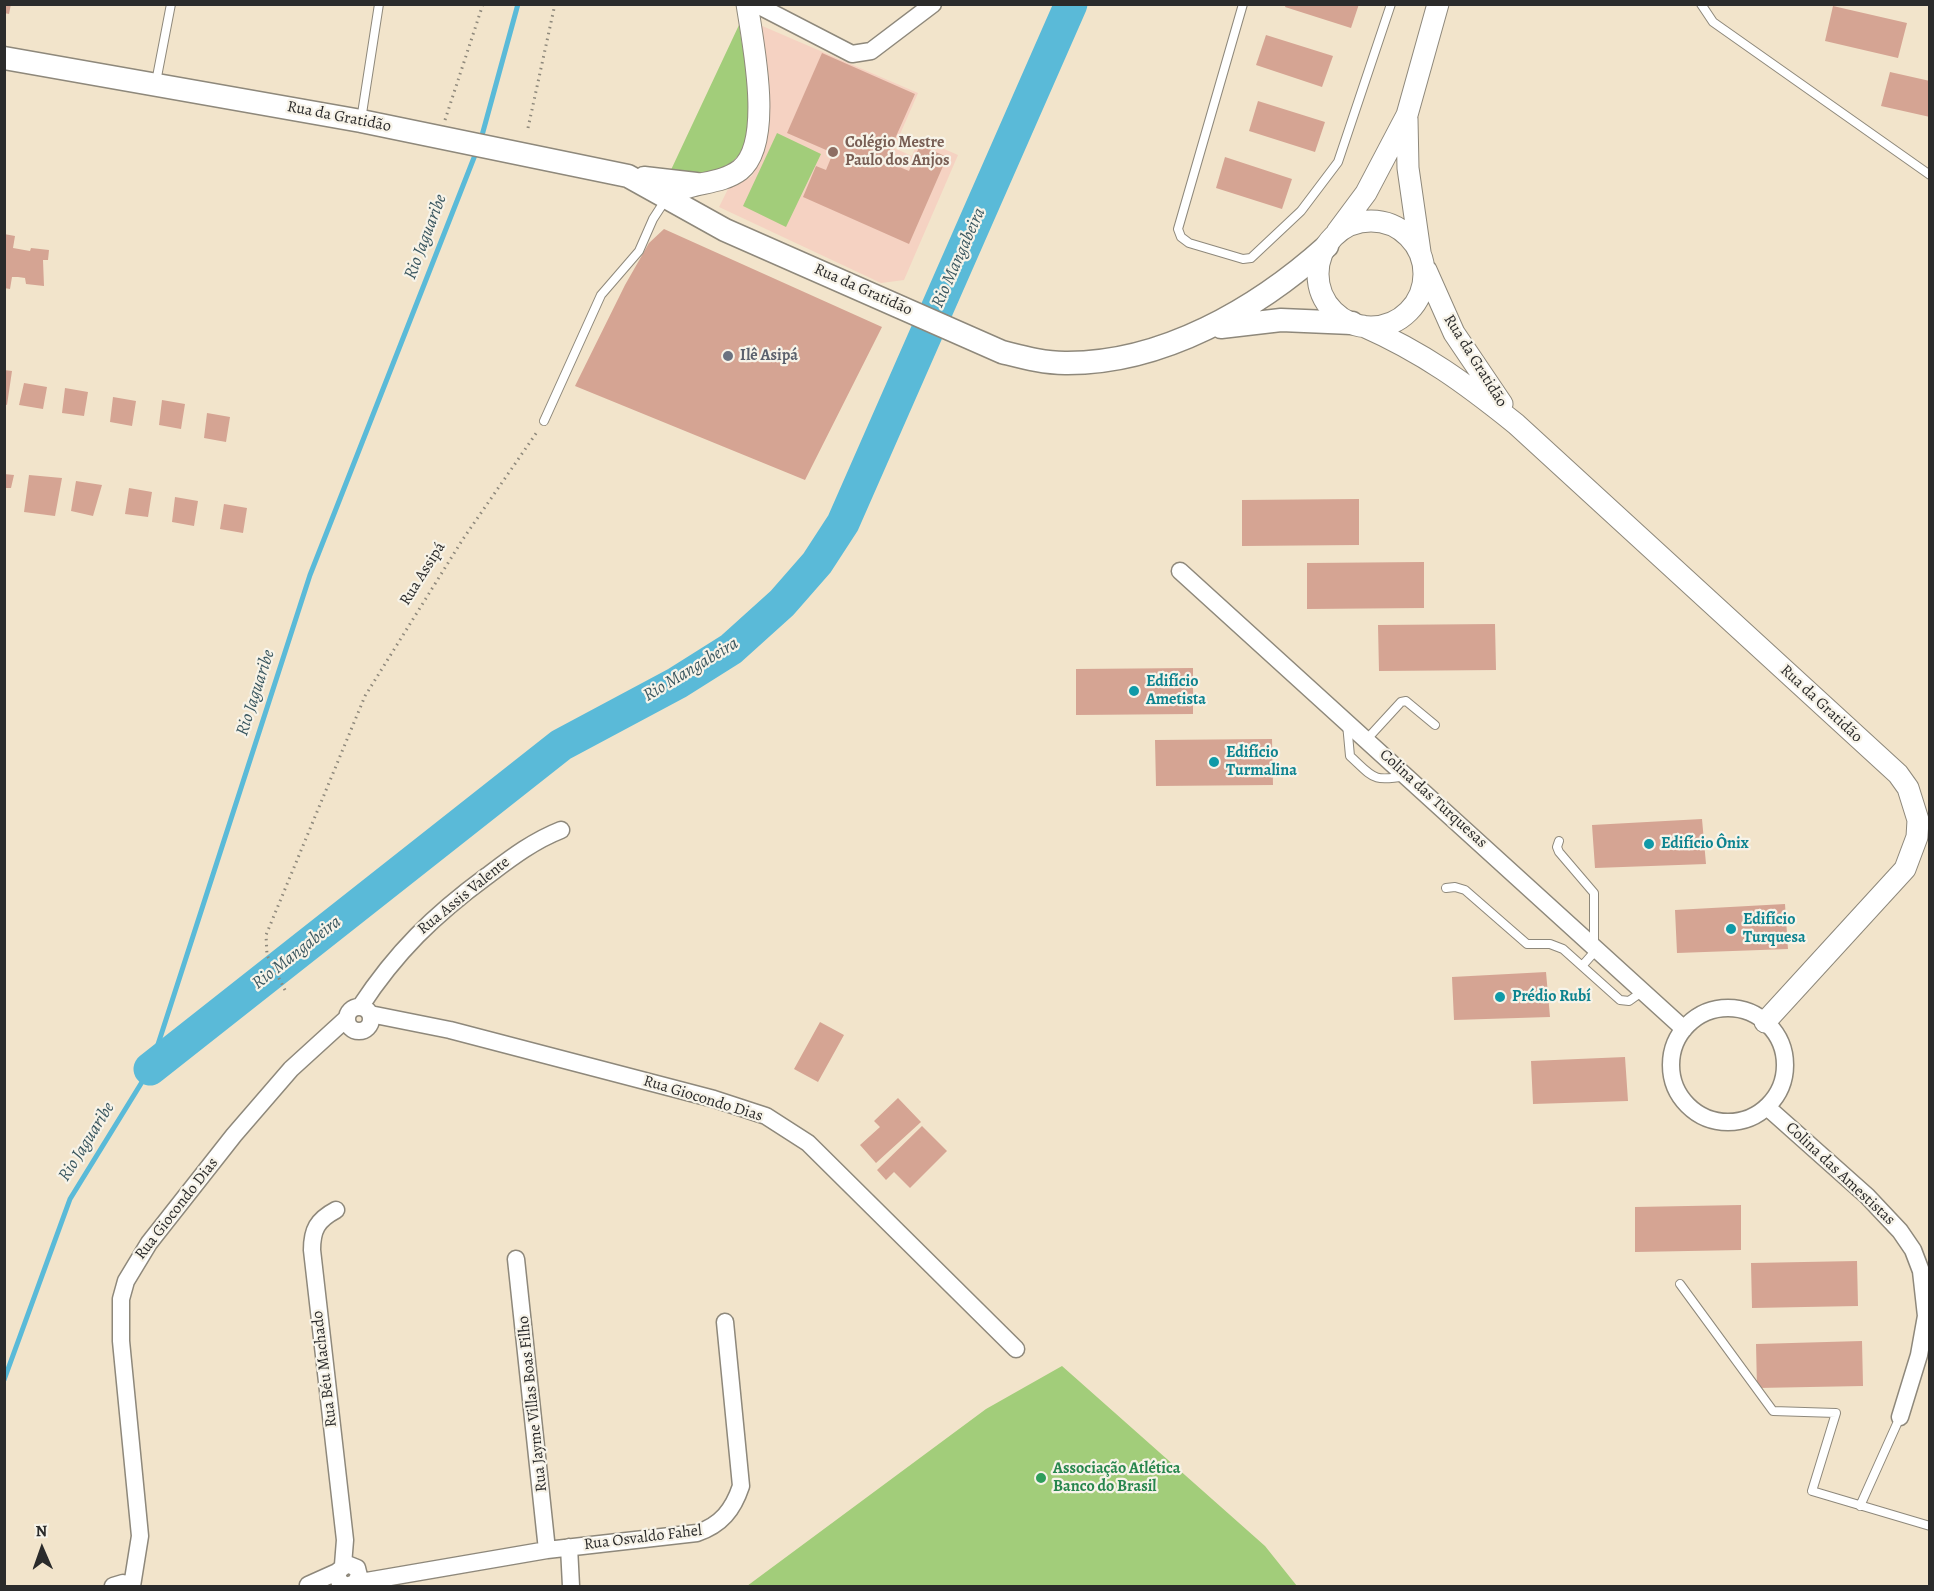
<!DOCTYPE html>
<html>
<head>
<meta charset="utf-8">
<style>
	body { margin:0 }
	#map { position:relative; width:1934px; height:1591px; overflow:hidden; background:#f2e4cb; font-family:Alegreya,serif }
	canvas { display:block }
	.frame { position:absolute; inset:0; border:6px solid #2b2b2b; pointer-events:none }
	.north { position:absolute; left:12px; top:1519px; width:60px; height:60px; -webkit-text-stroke:4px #f7f3e8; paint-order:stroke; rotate:358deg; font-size:16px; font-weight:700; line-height:24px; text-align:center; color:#2b2b2b }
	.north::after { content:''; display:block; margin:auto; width:21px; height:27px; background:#2b2b2b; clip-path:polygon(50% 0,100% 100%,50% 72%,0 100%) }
</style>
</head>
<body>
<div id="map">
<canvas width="1934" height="1591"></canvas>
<div class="frame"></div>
<div class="north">N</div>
</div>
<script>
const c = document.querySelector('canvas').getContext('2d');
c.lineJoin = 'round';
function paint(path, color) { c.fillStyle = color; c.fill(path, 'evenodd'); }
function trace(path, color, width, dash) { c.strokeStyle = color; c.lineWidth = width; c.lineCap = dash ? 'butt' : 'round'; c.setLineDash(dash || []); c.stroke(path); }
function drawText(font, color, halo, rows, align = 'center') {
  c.font = font + ' Alegreya,serif'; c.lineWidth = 4.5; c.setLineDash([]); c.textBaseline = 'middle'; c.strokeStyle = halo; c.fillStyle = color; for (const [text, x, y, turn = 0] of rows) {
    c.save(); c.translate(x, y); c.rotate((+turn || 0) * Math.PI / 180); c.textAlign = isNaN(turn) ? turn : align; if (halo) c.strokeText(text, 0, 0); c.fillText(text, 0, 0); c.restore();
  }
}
const built = new Path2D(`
	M760,25L918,93L894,148L912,156L919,138L958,155L904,280L881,283L719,207L728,189L752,176L765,149Z`);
const green = new Path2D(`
	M739,25C749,94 779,186 670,172Z
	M777,133L821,154L786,227L743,206Z
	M1062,1366L1265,1546L1297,1586H747L986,1409Z`);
const stream = new Path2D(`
	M481,139L518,4
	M4,1380L70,1199L150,1069L310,575L477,150`);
const river = new Path2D(`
	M150,1069L561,745L677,683L731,649L782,603L817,563L843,523L1071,4`);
const building = new Path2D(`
	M4,4H11L9,14L4,13Z
	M1286,4H1359L1351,28L1285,7Z
	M1833,6L1907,23L1898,58L1825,41Z
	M1266,35L1333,56L1322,87L1256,65Z
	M822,53L915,94L885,161L909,171L920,145L947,157L909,244L803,197L816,166L826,170L833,153L787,133Z
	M1890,72L1930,81V117L1881,106Z
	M1258,101L1325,122L1315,152L1249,131Z
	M1225,157L1292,179L1282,209L1216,188Z
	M664,229L882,327L805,480L575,386L625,285L649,243Z
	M4,234L15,236L13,248L30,251L31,248L49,250L48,260H43L44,286L26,284L25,278L18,277H12L10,289L4,288Z
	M4,370L12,371L7,405L4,404Z
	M24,383L47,387L43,409L19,405Z
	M65,388L88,392L84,416L62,413Z
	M113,397L136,401L132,426L110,422Z
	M162,400L185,404L181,429L159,425Z
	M207,413L230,417L226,442L204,438Z
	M4,474L14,475L11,488H4Z
	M29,475L62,478L55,516L24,512Z
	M76,481L102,485L93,516L71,511Z
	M129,488L152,492L148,517L125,514Z
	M175,497L198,501L194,526L172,522Z
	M1359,499V545L1242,546V500Z
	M224,504L247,508L243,533L220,529Z
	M1424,562V608L1307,609V563Z
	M1495,624L1496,670L1379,671L1378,625Z
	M1193,668V714L1076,715V669Z
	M1272,739L1273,785L1156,786L1155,740Z
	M1702,819L1706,864L1595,868L1592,825Z
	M1785,904L1788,949L1677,953L1675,910Z
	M1546,972L1550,1017L1454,1020L1452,977Z
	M820,1022L844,1035L818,1082L794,1069Z
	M1625,1057L1628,1101L1533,1104L1531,1061Z
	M898,1098L921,1122L876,1163L860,1145L880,1127L874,1121Z
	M922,1126L947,1151L910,1188L894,1172L886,1180L877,1170Z
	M1741,1205V1250L1635,1252V1207Z
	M1857,1261L1858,1306L1752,1308L1751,1263Z
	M1862,1341L1863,1386L1757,1388L1756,1344Z`);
const path = new Path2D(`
	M445,120L483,4
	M528,128L555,4
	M285,990L267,955L266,935L365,696L463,539L537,432`);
const service = new Path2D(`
	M1243,4L1178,229L1181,237L1189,243L1243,259L1251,258L1301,211L1338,162L1391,4
	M1701,4L1713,22L1930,175
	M156,82L171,4
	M361,120L379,4
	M544,421L601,295L639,251L653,219L666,199
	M1347,724L1350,756C1374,778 1372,782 1406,776
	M1367,739L1401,702L1406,701L1435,725
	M1559,841L1557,847L1559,852L1594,893V946
	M1446,888L1455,887L1465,890L1527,944H1550L1563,949L1620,1000L1629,1001L1643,991
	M1582,966L1597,949
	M1680,1284L1773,1411L1836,1413L1812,1491L1930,1526
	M1860,1506L1900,1417`);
const minor = new Path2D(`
	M763,8L852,54L871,51L933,4
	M1180,571L1684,1029
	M360,1007C396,952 434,915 487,876C511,858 533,841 561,830
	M347 1019a12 12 0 1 1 24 0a12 12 0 1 1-24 0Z
	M1671 1065a57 57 0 1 1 114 0a57 57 0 1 1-114 0Z
	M370,1014L450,1030L714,1099L766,1116L808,1143L1016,1349
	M1767,1107L1867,1196L1900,1231L1913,1250L1921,1271L1926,1316L1919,1355L1900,1417
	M336,1210C317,1220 312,1230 312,1250L345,1540L343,1565
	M516,1259L547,1550
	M569,1547L571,1586
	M355,1583L547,1550L697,1533C721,1525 733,1510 741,1486L725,1322
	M308,1585L337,1572L347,1564L357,1568L359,1576L355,1583L346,1586L339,1581L337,1572
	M113,1586L123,1583L132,1586L140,1536L121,1341V1299L126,1281L149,1243L234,1135L291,1069L347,1018`);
const tertiary = new Path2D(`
	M1407,119L1408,168L1420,252
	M679,190C699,182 723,183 740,170C774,143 753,44 747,4
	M1318 274a53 53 0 1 1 106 0a53 53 0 1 1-106 0Z
	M1337,232L1366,193L1407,115L1438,4
	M1426,270L1454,333L1502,404
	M1363,326C1424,353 1465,383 1516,424L1898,774L1908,788L1918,820L1917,837L1905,869L1765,1022`);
const secondary = new Path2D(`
	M4,58L361,121L628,176L725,230L1002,352C1022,357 1043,363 1065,363C1162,364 1257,309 1327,246
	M644,178L696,184
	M1221,327L1281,320L1352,323`);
const markers = [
	[833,152,6,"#8d6e63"],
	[728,356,6,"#6b7280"],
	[1134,691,6,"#0f9aa8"],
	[1214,762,6,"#0f9aa8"],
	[1649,844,6,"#0f9aa8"],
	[1731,929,6,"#0f9aa8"],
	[1500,997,6,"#0f9aa8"],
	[1041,1478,6,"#2e9e5b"]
];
const streetNames = [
	["Rua da Gratidão",339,117,11],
	["Rua da Gratidão",863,290,24],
	["Rua da Gratidão",1475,361,58],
	["Rua Assipá",423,574,-58],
	["Rua da Gratidão",1821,704,43],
	["Colina das Turquesas",1433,799,42],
	["Rua Assis Valente",464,896,-39],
	["Rua Giocondo Dias",703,1099,17],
	["Colina das Amestistas",1840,1174,43],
	["Rua Giocondo Dias",177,1209,-52],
	["Rua Béu Machado",325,1369,-97],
	["Rua Jayme Villas Boas Filho",533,1404,-96],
	["Rua Osvaldo Fahel",643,1538,-7]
];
const educationNames = [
	["Colégio Mestre",845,143],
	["Paulo dos Anjos",845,161]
];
const worshipNames = [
	["Ilê Asipá",740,356]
];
const cultureNames = [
	["Edifício",1146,682],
	["Ametista",1146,700],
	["Edifício",1226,753],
	["Turmalina",1226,771],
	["Edifício Ônix",1661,844],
	["Edifício",1743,920],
	["Turquesa",1743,938],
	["Prédio Rubí",1512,997]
];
const leisureNames = [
	["Associação Atlética",1053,1469],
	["Banco do Brasil",1053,1487]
];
const waterNames = [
	["Rio Jaguaribe",426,237,-69],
	["Rio Mangabeira",959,258,-66],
	["Rio Mangabeira",691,670,-31],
	["Rio Jaguaribe",256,693,-72],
	["Rio Mangabeira",297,953,-38],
	["Rio Jaguaribe",87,1142,-58]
];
paint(built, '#f5d2c2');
paint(green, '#a2cd7a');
trace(stream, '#5abad8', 5);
trace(river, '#5abad8', 33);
paint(building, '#d5a493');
trace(service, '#8e887b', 10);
trace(minor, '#8e887b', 19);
trace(tertiary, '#8e887b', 23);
trace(secondary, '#8e887b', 25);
trace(path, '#8e887b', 3, [1.5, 4.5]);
trace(service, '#fff', 8);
trace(minor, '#fff', 16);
trace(tertiary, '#fff', 21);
trace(secondary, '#fff', 22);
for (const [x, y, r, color] of markers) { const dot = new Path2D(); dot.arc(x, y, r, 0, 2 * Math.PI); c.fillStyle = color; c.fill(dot); trace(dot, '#f7f3e8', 2); }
drawText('16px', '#2b2b2b', '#f7f3e8', streetNames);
drawText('bold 16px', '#785e54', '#f7f3e8', educationNames, 'left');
drawText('bold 16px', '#5b616d', '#f7f3e8', worshipNames, 'left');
drawText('bold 16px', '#0d838f', '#f7f3e8', cultureNames, 'left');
drawText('bold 16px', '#27864d', '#f7f3e8', leisureNames, 'left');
drawText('italic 18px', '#39565f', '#f7f3e8', waterNames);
</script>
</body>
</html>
